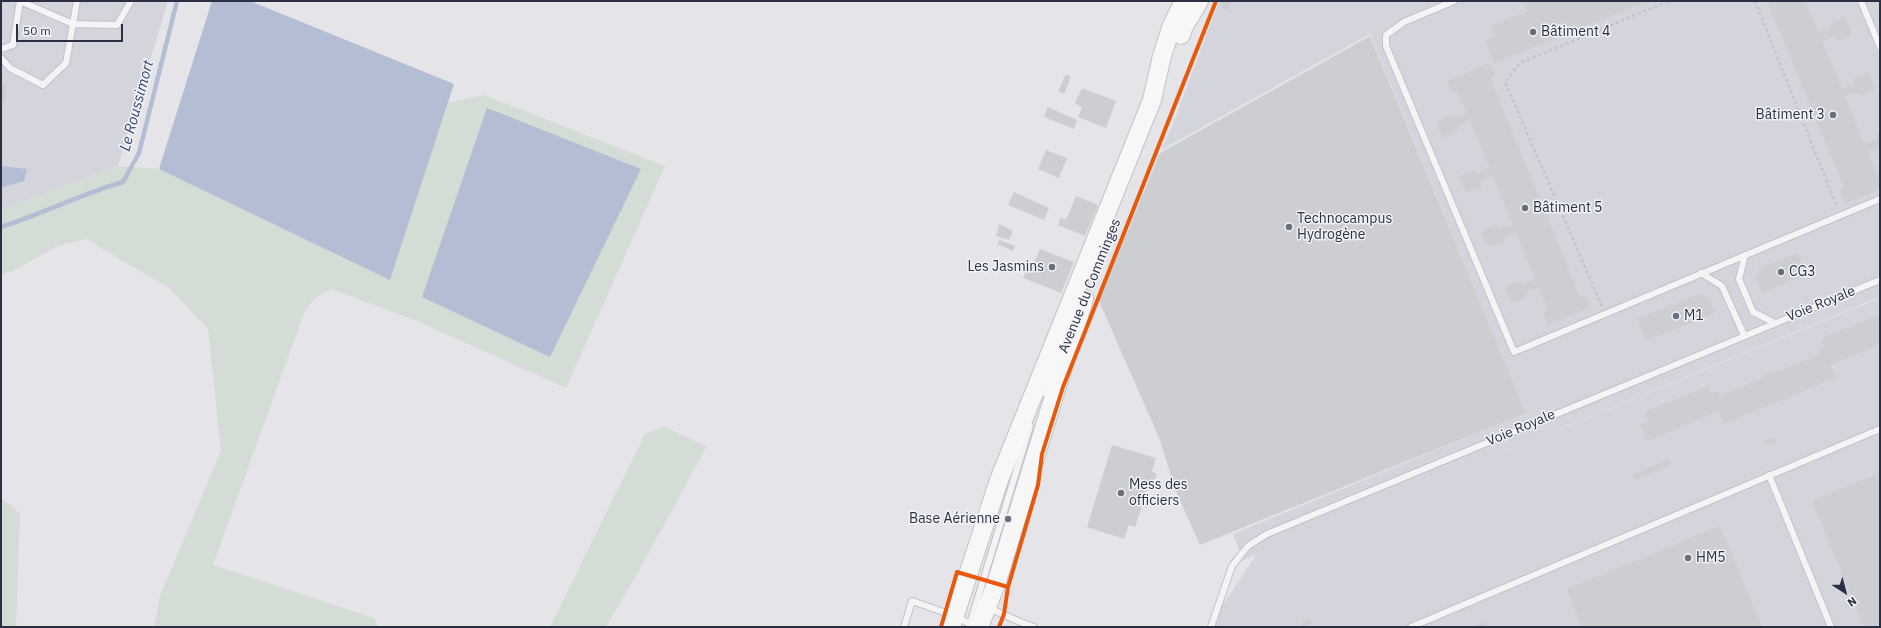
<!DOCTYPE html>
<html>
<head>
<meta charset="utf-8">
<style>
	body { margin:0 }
	#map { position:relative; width:1881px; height:628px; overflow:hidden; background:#e5e5e9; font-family:"IBM Plex Sans",sans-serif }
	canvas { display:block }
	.frame { position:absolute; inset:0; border:2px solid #2a2f43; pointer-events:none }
	.north { position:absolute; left:1825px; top:572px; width:40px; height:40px; -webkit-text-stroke:3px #f2f4f8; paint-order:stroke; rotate:144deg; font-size:11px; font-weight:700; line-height:16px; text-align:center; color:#2a2f43 }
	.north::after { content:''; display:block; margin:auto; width:14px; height:18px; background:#2a2f43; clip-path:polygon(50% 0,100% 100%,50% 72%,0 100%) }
	.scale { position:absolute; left:16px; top:24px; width:107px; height:18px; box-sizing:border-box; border:2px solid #2a2f43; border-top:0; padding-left:5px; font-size:12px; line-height:14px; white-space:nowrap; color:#2a2f43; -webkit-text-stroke:3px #f2f4f8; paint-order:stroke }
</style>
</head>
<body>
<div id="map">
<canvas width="1881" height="628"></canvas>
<div class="frame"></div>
<div class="north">N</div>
<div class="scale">50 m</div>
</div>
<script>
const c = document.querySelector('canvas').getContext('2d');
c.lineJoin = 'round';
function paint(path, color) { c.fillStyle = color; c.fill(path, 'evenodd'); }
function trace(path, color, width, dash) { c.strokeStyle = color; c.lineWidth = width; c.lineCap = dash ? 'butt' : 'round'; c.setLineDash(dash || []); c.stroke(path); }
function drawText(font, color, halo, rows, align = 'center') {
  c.font = font + ' "IBM Plex Sans",sans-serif'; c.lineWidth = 3; c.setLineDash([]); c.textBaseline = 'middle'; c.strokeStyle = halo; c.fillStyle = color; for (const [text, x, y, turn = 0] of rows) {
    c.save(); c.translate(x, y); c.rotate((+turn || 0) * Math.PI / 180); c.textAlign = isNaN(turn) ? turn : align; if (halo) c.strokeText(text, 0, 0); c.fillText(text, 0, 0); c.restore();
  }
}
const built = new Path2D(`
	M1,1H168L118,166L1,209Z
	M1219,1H1880V297L1338,520L1880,298V627H1208L1256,555L1243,560L1233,534L1526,413L1370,34L1161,150L1173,124Z`);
const green = new Path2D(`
	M484,95L665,166L566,388L417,321L331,289L315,298L304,313L213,565L374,618L378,627H154L160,596L221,451L208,329L169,288L86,239L57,246L13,271L1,275V209L118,166L159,169L390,279L448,103Z
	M664,427L707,446L642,565L606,627H550L645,434Z
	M1,498L20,513L16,627H1Z`);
const water = new Path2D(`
	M212,1H250L454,84L390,280L159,169Z
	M487,108L641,169L550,357L422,297Z
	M1,166L27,169L24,181L1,188Z`);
const stream = new Path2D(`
	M1,227C42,214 81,194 123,182L139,153L177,1`);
const building = new Path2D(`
	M1219,1H1233L1228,4L1230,7L1225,10Z
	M1524,1H1649L1494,63L1485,41L1495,37L1491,26L1528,11Z
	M1767,1H1805L1819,34L1831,28V23L1844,18L1846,19L1852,32L1851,34L1838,40L1834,36L1822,41L1842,89L1854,84V79L1867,73L1869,74L1875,88L1861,95L1857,92L1845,97L1864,144L1877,139V134L1880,133V147L1868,152L1877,175L1880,174V189L1845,203L1840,191L1845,189Z
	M1370,36L1526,413L1200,545L1175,489L1160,440L1099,301L1160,153Z
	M1490,63L1495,75L1490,78L1580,297L1586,295L1591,307L1548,325L1543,312L1548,310L1539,287L1526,292L1527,297L1513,303L1511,302L1505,288L1506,286L1520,281L1523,284L1535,279L1516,232L1503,237L1504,242L1490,247L1488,246L1482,233L1483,231L1497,225L1500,229L1513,224L1493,176L1480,181L1481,187L1467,192L1465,191L1459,178L1460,176L1474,170L1477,174L1490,168L1470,121L1457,126L1458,131L1444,137L1442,136L1436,122L1451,115L1454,118L1467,113L1457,91L1452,93L1447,81Z
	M1066,74L1071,77L1064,94L1058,91Z
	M1,83L7,84L4,104L1,103Z
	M1082,88L1116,101L1106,128L1078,117L1082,108L1075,103Z
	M1048,107L1077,120L1074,129L1044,117Z
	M1046,150L1067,158L1059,178L1038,169Z
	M1014,192L1049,208L1044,220L1008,205Z
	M1076,196L1098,205L1085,236L1058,225L1061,217L1066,220Z
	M999,224L1013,231L1009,240L996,236Z
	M1000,240L1015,246L1013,251L997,244Z
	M1040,249L1074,262L1061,293L1023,278L1026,271L1029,273Z
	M1798,253L1806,275L1762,293L1755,277L1760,268Z
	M1700,294L1709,298L1715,313L1646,341L1638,319Z
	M1880,314V344L1830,365L1836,377L1724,424L1719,411L1647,441L1640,424L1648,421L1644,412L1709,386L1712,394L1718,391L1720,396L1763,378L1762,376L1776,370L1777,372L1820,354L1818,350L1824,347L1820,339Z
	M1775,437L1777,442L1768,446L1766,441Z
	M1112,445L1156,458L1152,472L1157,474L1155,479L1152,486L1148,485L1144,499L1149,501L1147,508L1142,506L1135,527L1129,525L1124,539L1087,527Z
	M1669,459L1671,465L1635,480L1633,474Z
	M1880,473V627H1864L1812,501Z
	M1720,526L1762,627H1582L1567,589Z
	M1310,619L1312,624L1303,627L1301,623Z
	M1485,622L1488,627H1473Z`);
const path = new Path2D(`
	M1755,1L1837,207
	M1602,306L1505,82L1520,63L1669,1`);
const service = new Path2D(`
	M20,1L73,24L117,25L131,1
	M1454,1L1404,22L1386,35V46L1514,352L1880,199
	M1861,1L1880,47
	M1,49L13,45L20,1
	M1,58L10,68L43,85L66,63L77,1
	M1745,255L1739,279L1753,312L1775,323
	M1701,273L1722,286L1744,335
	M1043,393L1053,371
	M1769,475L1831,627
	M989,608L1018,621L1034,627
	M904,627L912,601L955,616L972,625
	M969,627L1030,426
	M1211,627L1232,566L1248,546L1267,534L1880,280
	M1411,627L1880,429`);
const secondary = new Path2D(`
	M1181,35L1183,28L1199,1
	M951,627L999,480L1152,100L1162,56L1172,25L1184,1
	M979,627L996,584L1084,299`);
const cycleway = new Path2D(`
	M941,627L957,572L1008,587
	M999,627L1004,614L1008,587L1038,485L1042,454L1063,387L1216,1`);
const markers = [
	[1533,32,4,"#6b6f7d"],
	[1833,115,4,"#6b6f7d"],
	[1525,208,4,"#6b6f7d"],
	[1289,227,4,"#6b6f7d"],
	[1052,267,4,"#6b6f7d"],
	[1781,272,4,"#6b6f7d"],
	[1676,316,4,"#6b6f7d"],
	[1121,493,4,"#6b6f7d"],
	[1008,519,4,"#6b6f7d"],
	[1688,558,4,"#6b6f7d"]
];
const poiNames = [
	["Bâtiment 4",1541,32],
	["Bâtiment 3",1825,115,"right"],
	["Bâtiment 5",1533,208],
	["Technocampus",1297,219],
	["Hydrogène",1297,235],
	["Les Jasmins",1044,267,"right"],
	["CG3",1789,272],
	["M1",1684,316],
	["Mess des",1129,485],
	["officiers",1129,501],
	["Base Aérienne",1000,519,"right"],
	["HM5",1696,558]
];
const streetNames = [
	["Avenue du Comminges",1090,286,-68],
	["Voie Royale",1821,304,-22],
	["Voie Royale",1521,428,-23]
];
const waterNames = [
	["Le Roussimort",137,106,-75]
];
paint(built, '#d3d4dc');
paint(green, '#d3dcd5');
paint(water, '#b3bdd4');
trace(stream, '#b3bdd4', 4.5);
paint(building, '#cdced1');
trace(service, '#c3c3c7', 8);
trace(secondary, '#c3c3c7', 20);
trace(path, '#c3c4c9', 2.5, [3, 3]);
trace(service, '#f4f4f6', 6);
trace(secondary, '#f7f7f8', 18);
trace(cycleway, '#e8590c', 4);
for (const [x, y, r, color] of markers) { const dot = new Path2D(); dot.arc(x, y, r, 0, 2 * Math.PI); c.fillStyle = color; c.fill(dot); trace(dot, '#f2f4f8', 1.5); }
drawText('14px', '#2a2f43', '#f2f4f8', poiNames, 'left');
drawText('14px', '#2a2f43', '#f2f4f8', streetNames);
drawText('italic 15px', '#344678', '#f2f4f8', waterNames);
</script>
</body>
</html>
